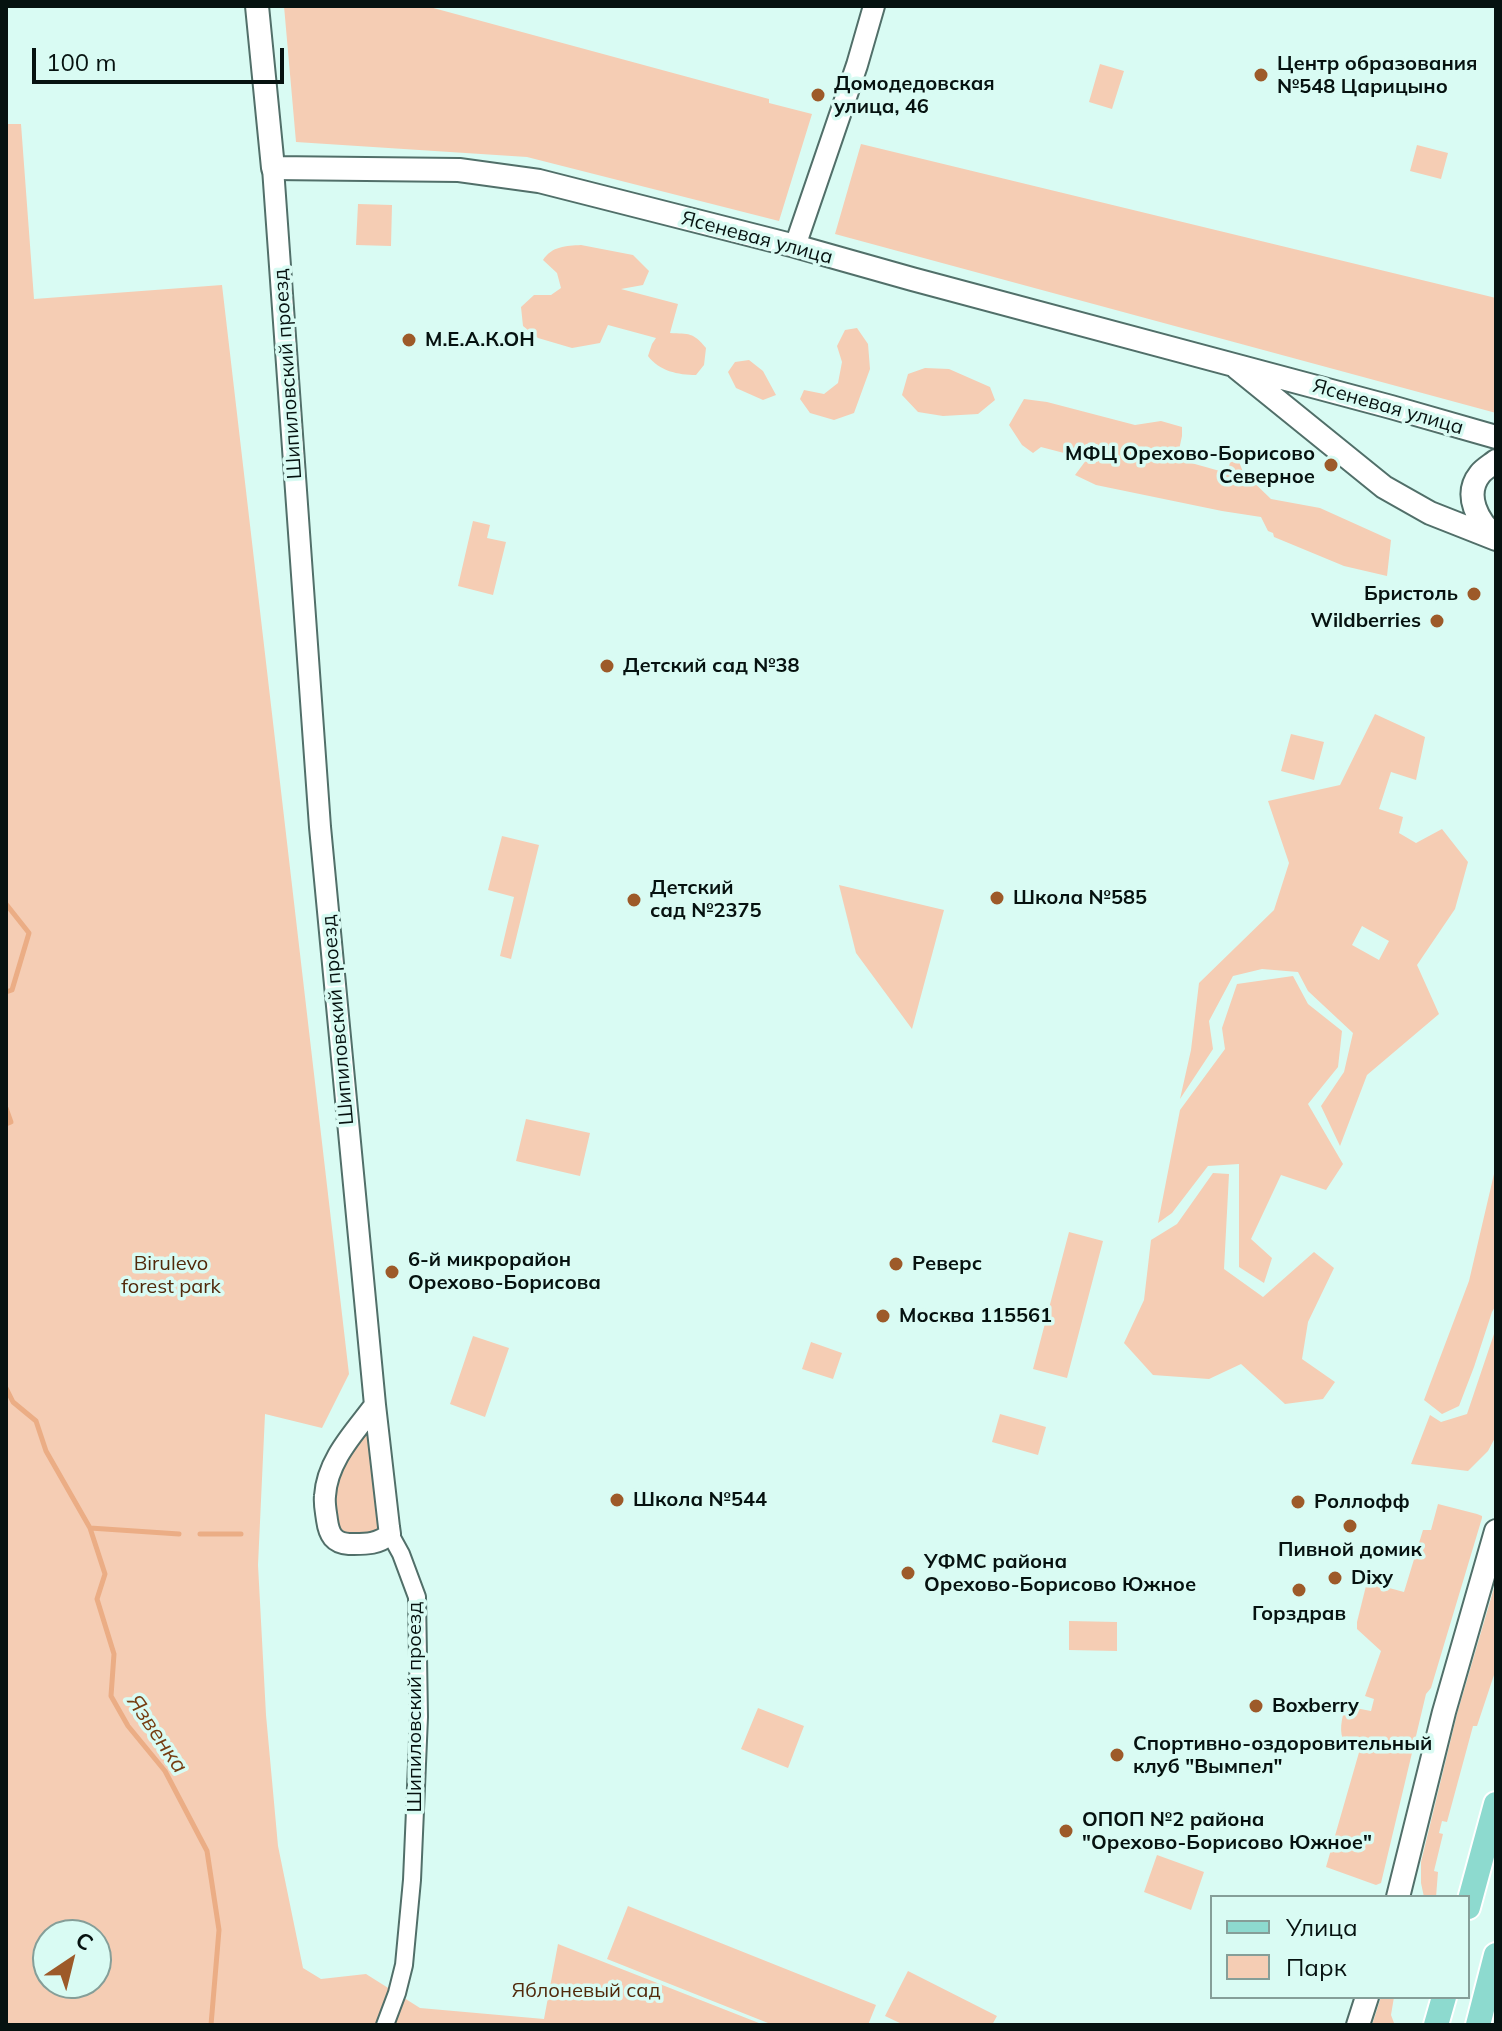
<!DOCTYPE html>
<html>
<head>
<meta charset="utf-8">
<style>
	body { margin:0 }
	#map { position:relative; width:1502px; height:2031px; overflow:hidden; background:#d9fbf3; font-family:Mulish,sans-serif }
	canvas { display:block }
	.frame { position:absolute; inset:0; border:8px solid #061210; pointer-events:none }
	.legend { position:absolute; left:1210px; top:1895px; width:260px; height:104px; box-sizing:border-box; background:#d9fbf3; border:2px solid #859e98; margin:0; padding:10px 14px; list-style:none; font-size:24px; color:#061210 }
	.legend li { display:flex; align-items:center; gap:16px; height:40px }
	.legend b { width:40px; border:2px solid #859e98 }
	.north { position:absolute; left:32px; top:1919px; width:80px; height:80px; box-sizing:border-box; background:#d9fbf3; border:2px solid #859e98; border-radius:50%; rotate:35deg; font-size:22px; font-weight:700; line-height:32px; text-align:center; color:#061210 }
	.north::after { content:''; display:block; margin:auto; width:28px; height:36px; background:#9d5a29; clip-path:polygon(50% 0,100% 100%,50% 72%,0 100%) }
	.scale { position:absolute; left:32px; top:48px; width:252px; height:36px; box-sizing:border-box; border:4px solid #061210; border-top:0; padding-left:10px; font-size:24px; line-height:28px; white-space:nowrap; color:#061210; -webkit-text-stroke:6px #d9fbf3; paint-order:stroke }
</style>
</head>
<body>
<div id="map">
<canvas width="1502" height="2031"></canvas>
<div class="frame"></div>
<ul class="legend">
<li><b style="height:10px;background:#8ddacf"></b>Улица</li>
<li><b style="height:22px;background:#f5cdb4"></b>Парк</li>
</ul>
<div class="north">С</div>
<div class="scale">100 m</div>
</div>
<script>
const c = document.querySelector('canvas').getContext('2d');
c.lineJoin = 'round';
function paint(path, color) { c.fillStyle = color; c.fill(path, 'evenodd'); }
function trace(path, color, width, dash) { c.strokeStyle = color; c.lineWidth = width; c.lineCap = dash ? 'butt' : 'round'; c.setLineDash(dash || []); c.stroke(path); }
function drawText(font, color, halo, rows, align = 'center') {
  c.font = font + ' Mulish,sans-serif'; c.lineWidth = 7; c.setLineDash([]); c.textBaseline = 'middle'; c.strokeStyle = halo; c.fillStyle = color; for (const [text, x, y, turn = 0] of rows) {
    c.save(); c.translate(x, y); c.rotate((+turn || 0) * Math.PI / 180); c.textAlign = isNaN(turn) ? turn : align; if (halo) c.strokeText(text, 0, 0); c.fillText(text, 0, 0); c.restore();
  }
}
const green = new Path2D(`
	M284,6H426L769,99V103L812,114L779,221L527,157L296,142Z
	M1100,64L1124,71L1112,109L1089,102Z
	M6,124H21L34,299L222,285L349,1374L322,1428L265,1414L258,1565L266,1715L278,1846L303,1968L321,1979L366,1974L420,2008L544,2019L558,1944L764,2025H6ZM48,1935H96V1983H48Z
	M861,144L1496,298V413L835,234Z
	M1417,145L1448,153L1441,179L1410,171Z
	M358,204L392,205L391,246L356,245Z
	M581,245L633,255L649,271L643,285L621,289L678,304L670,333C689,334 693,332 706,348L704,365L696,375C678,375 659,371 648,356L652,344L656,338L608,325L600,343L572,348L538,338L523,326L521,307L534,295H551L561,288L557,273L543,260C552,246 566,246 581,245Z
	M857,328L868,344L870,369L854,413L834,420L810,413L800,399L804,390L824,394L838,383L842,362L837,346L845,330Z
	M749,360L763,371L776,395L763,400L736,388L728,372L735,362Z
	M925,368L949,369L990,387L995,400L978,414L943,416L918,412L902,395L908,374Z
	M1024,399L1047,402L1135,425L1161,421L1182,427V436L1177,459L1227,473L1234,449L1243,472L1271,499L1320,508L1391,540L1387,576L1344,566L1274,537L1273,533L1268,531L1261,517L1222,511L1096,485L1075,475L1087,459L1041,447L1033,453L1022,445L1009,425Z
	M473,521L490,525L487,538L506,542L493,595L458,586Z
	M1375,714L1425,737L1416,780L1391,772L1379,809L1403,817L1399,833L1416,843L1442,829L1468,862L1455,909L1417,965L1439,1014L1367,1075L1340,1146L1321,1106L1344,1072L1353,1033L1308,991L1298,972L1262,969L1233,976L1209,1021L1213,1049L1180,1099L1191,1050L1199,983L1274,910L1289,863L1268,801L1340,785ZM1362,926L1389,941L1379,960L1352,945Z
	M1291,734L1324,742L1314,780L1281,771Z
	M502,836L539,845L511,959L500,956L514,897L488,890Z
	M839,885L944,910L912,1029L856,953Z
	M1293,976L1308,1004L1342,1031L1338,1067L1308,1104L1343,1164L1326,1190L1281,1175L1251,1239L1272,1258L1264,1283L1239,1267V1164L1208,1166L1172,1213L1158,1223L1180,1110L1225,1049L1222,1028L1237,984Z
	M526,1119L590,1133L580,1176L516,1161Z
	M1213,1173L1229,1174L1224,1269L1263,1297L1314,1252L1334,1268L1308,1322L1302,1359L1335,1382L1323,1399L1285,1404L1241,1364L1209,1379L1153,1375L1124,1343L1144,1300L1151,1240L1177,1224Z
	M1494,1174L1496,1176V1305L1492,1312L1474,1367L1459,1406L1442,1414L1424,1400L1469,1281Z
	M1069,1232L1103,1241L1067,1378L1033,1369Z
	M1496,1328V1436L1488,1451L1468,1471L1411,1464L1430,1415L1441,1422L1467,1414Z
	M473,1336L509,1348L485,1417L450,1404Z
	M811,1342L842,1353L833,1379L802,1369Z
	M375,1405L389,1527L341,1543L325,1498Z
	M1000,1414L1046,1427L1038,1455L992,1442Z
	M1438,1504L1477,1514L1482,1516V1518L1431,1688L1426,1694L1381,1883L1376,1885L1326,1867L1360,1749L1345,1744C1338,1731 1342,1720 1345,1706L1371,1711L1374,1699L1365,1696L1381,1651L1357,1629V1622L1367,1582L1404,1592L1423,1530H1431Z
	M1496,1581V1675H1494L1477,1726H1473L1447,1822L1442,1821L1439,1833L1443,1834L1434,1871L1438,1872L1436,1897H1424L1421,1883V1862L1457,1714Z
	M1069,1621L1117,1622V1651L1069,1650Z
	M758,1708L804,1726L788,1768L741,1749Z
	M1157,1855L1204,1872L1191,1910L1144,1892Z
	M628,1906L876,2005L868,2025H773L607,1959Z
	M908,1971L997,2016L992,2025H904L885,2016Z
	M1381,1997H1394L1391,2015L1394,2023L1399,2025H1372Z`);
const stream = new Path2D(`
	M6,904L29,933L12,990L6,992
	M6,1108L11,1122L6,1124
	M6,1388L13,1402L36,1421L46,1451L90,1528L105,1574L97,1599L114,1654L111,1696L128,1726L165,1771L207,1851L219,1930L211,2025
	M90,1528L179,1534
	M200,1534H241`);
const minor = new Path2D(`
	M385,2025L397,1993L404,1965L412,1880L419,1717L417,1597L401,1554L390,1534`);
const tertiary = new Path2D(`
	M273,168L320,827L375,1405L389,1527L390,1534C377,1545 365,1544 349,1544C334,1543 329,1535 327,1520C326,1512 324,1504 325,1496C327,1460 355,1432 375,1405
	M795,246L857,65L874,6`);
const secondary = new Path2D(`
	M257,6L273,168L459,170L539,181L795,246L912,279L1391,407L1496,437
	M1237,368L1384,487L1430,513L1496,539
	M1496,461C1491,465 1484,469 1480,474C1463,495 1478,522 1496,537
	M1398,1897L1444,1712L1496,1531
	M1358,2025L1367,1997`);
const primary = new Path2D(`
	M1468,1907L1496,1804
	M1436,2025L1444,1997
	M1478,2025L1496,1955`);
const markers = [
	[1261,75,8,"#9d5a29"],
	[818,95,8,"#9d5a29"],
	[409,340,8,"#9d5a29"],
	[1331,465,8,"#9d5a29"],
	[1474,594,8,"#9d5a29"],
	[1437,621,8,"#9d5a29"],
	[607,666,8,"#9d5a29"],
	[997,898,8,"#9d5a29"],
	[634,900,8,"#9d5a29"],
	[896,1264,8,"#9d5a29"],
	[392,1272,8,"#9d5a29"],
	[883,1316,8,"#9d5a29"],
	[617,1500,8,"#9d5a29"],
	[1298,1502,8,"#9d5a29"],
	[1350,1526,8,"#9d5a29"],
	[908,1573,8,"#9d5a29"],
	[1335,1578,8,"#9d5a29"],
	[1299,1590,8,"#9d5a29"],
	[1256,1706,8,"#9d5a29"],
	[1117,1755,8,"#9d5a29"],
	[1066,1831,8,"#9d5a29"]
];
const poiNames = [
	["Центр образования",1277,64],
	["№548 Царицыно",1277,87],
	["Домодедовская",834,84],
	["улица, 46",834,107],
	["М.Е.А.К.ОН",425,340],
	["МФЦ Орехово-Борисово",1315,454,"right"],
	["Северное",1315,477,"right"],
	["Бристоль",1458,594,"right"],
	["Wildberries",1421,621,"right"],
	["Детский сад №38",623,666],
	["Детский",650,888],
	["сад №2375",650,911],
	["Школа №585",1013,898],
	["6-й микрорайон",408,1260],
	["Орехово-Борисова",408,1283],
	["Реверс",912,1264],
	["Москва 115561",899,1316],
	["Школа №544",633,1500],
	["Роллофф",1314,1502],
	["Пивной домик",1350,1550,"center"],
	["УФМС района",924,1562],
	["Орехово-Борисово Южное",924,1585],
	["Dixy",1351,1578],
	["Горздрав",1299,1614,"center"],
	["Boxberry",1272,1706],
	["Спортивно-оздоровительный",1133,1744],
	["клуб \"Вымпел\"",1133,1767],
	["ОПОП №2 района",1082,1820],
	["\"Орехово-Борисово Южное\"",1082,1843]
];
const streetNames = [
	["Ясеневая улица",757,238,15],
	["Шипиловский проезд",288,374,-94],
	["Ясеневая улица",1388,407,16],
	["Шипиловский проезд",338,1020,-95],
	["Шипиловский проезд",415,1707,-90]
];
const parkNames = [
	["Birulevo",171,1264],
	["forest park",171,1287],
	["Яблоневый сад",586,1991]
];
const waterNames = [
	["Язвенка",157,1734,56]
];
paint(green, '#f5cdb4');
trace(stream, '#ebad85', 5);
trace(minor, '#516f69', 20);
trace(tertiary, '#516f69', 24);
trace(secondary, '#516f69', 26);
trace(primary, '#fff', 28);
trace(minor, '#fff', 16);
trace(tertiary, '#fff', 20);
trace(secondary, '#fff', 22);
trace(primary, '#8ddacf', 24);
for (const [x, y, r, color] of markers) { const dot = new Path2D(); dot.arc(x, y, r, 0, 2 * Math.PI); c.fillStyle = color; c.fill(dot); trace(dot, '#d9fbf3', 3); }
drawText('bold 20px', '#061210', '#d9fbf3', poiNames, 'left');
drawText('20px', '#061210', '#d9fbf3', streetNames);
drawText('20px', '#51290b', '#d9fbf3', parkNames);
drawText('italic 22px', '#763d11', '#d9fbf3', waterNames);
</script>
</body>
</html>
